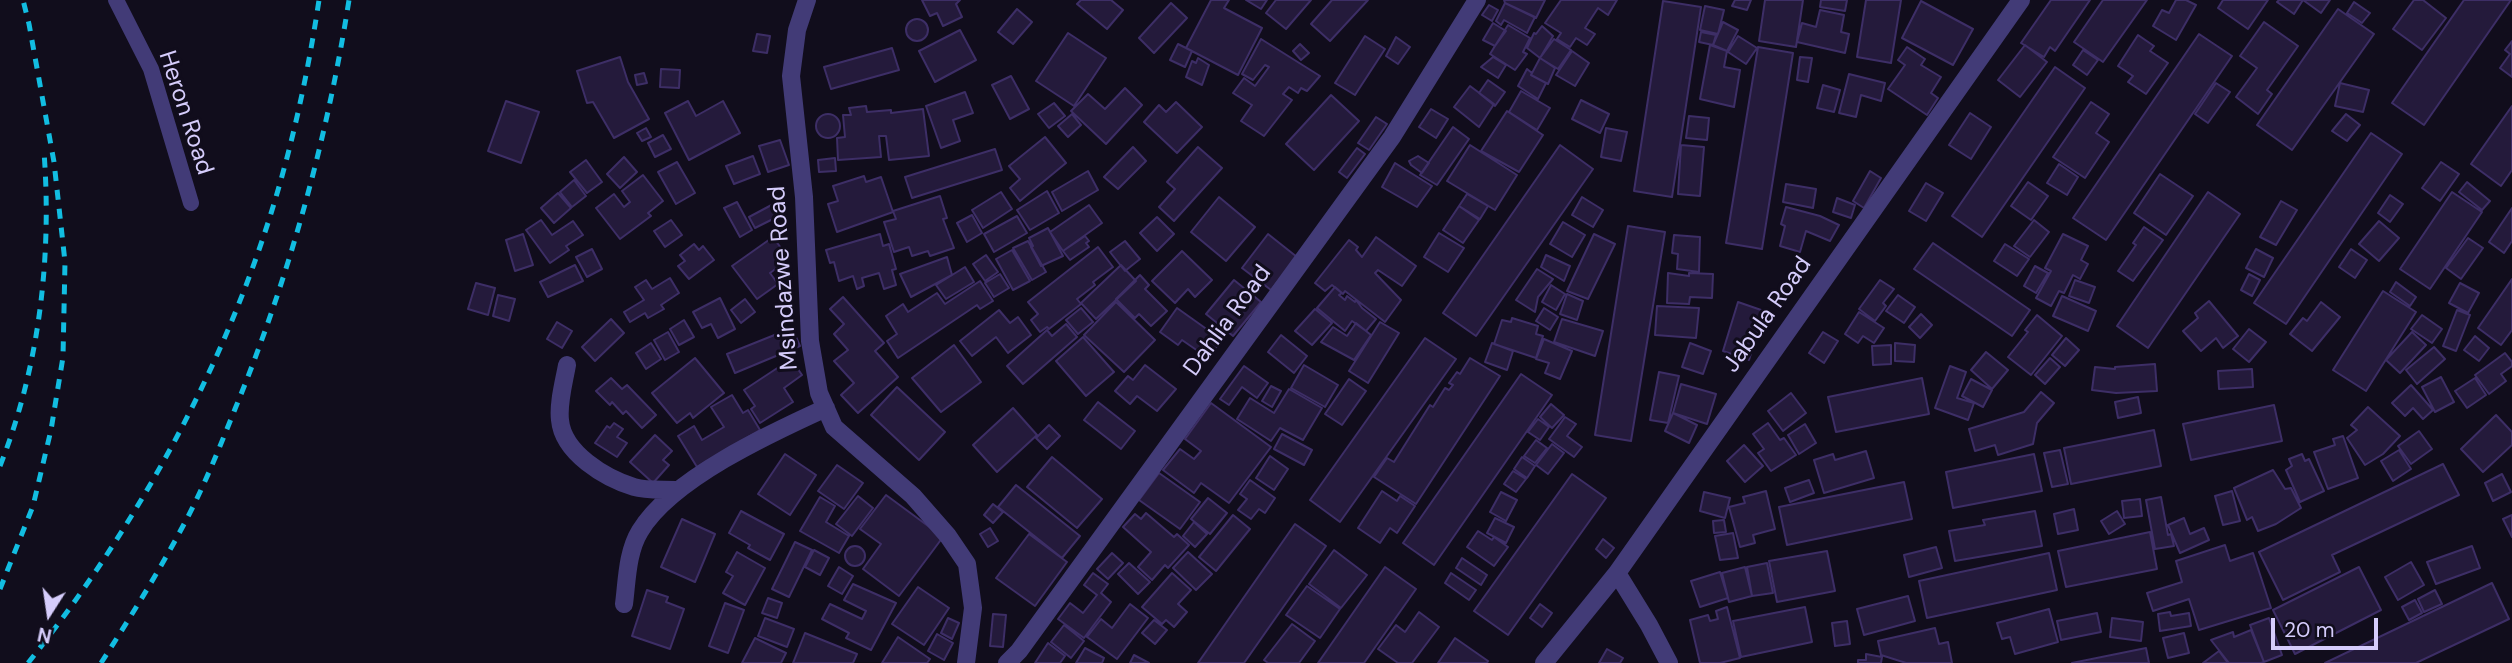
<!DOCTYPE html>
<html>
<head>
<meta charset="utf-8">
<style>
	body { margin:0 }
	#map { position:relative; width:2512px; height:663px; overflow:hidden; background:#110d1c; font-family:"DM Sans",sans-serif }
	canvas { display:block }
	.north { position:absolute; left:14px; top:579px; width:70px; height:70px; -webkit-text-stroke:5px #110d1c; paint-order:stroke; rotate:192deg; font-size:19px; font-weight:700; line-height:28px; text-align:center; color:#d5ccfb }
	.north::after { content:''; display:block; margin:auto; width:24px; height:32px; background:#d5ccfb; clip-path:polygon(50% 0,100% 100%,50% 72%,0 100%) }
	.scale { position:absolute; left:2271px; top:618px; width:107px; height:32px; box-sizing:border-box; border:4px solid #d5ccfb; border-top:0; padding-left:9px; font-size:21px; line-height:24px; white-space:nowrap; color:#d5ccfb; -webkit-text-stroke:5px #110d1c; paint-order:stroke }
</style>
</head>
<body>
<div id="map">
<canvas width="2512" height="663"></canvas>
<div class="north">N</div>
<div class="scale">20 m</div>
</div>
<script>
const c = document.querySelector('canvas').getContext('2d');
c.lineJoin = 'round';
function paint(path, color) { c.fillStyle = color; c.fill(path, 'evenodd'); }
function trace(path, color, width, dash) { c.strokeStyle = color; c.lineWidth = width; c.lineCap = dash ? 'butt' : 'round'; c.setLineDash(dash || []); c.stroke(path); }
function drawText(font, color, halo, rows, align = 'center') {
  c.font = font + ' "DM Sans",sans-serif'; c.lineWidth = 6; c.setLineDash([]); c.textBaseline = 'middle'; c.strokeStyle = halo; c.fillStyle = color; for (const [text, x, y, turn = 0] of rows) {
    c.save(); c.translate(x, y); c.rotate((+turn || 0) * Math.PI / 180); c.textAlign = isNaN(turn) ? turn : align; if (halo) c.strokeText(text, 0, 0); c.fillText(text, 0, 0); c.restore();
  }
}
const building = new Path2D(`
	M922,0H960L956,4L962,17L943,26L937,13L930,16Z
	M1081,0H1111L1123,10L1107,29L1077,4Z
	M1211,0H1229L1224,8L1262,28L1238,75L1186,48Z
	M1246,0H1267L1261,9Z
	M1276,0H1311L1286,29L1266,13Z
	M1332,0H1368L1330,41L1311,24Z
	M1504,0H1545L1536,18L1505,3Z
	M1561,0H1617L1608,15L1598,8L1585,28L1595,34L1587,45L1576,38L1570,47L1557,39L1561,33L1545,23Z
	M1735,0H1751L1747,10L1732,6Z
	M1765,0H1803L1796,47L1759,41Z
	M1821,0H1847L1845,11L1820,7Z
	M1866,0H1901L1891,63L1857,57Z
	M2051,0H2090L2055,51L2050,47L2044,57L2021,43Z
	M2103,0H2147L2103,62L2074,42Z
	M2176,0H2186L2196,5L2176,40L2153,26L2162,10L2169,13Z
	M2223,0H2268L2248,29L2218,8Z
	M2279,0H2330L2321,13L2303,0L2294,14L2277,2Z
	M2414,0H2423L2446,18L2422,50L2393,29Z
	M2464,0H2511L2424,125L2392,103Z
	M1663,1L1701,7L1672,197L1634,191Z
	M1921,1L1973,29L1953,65L1902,38Z
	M2354,2L2370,13L2362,23L2347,13Z
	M1171,3L1187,18L1154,53L1139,38Z
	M1505,3L1535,17L1527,33L1504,20L1501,25L1496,21Z
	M1489,5L1498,10L1492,21L1482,15Z
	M1705,6L1724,10L1718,34L1700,30Z
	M1017,9L1032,22L1013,44L998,32Z
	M2338,9L2374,34L2292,150L2257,125Z
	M1820,10L1844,15L1841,32L1849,34L1845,53L1797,42L1802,23L1816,27Z
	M906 30a11 11 0 1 1 22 0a11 11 0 1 1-22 0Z
	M1723,22L1738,30L1727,51L1713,45Z
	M2264,22L2298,46L2267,90L2272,94L2258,114L2236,97L2257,68L2240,56Z
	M1493,23L1506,31L1495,46L1483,40Z
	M1508,25L1530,38L1523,52L1527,54L1515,70L1490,54Z
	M1542,26L1553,36L1540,58L1527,48L1534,33L1536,34Z
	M960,30L976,60L935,82L919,51Z
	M1701,32L1716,35L1713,45L1699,42Z
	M1068,33L1106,58L1074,106L1036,81Z
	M757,34L770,36L767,53L753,51Z
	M2199,34L2232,56L2106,240L2073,218Z
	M2138,35L2154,46L2150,51L2168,63L2146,94L2128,82L2133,76L2118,66Z
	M1365,36L1385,49L1355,95L1335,83Z
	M1738,36L1757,48L1746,64L1728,52Z
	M1396,37L1410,47L1398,64L1386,56Z
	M1261,39L1320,76L1307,91L1301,88L1298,93L1289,87L1283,94L1292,100L1264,136L1241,121L1252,105L1233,93L1244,78L1255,86L1269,67L1265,65L1253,80L1242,74Z
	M1554,39L1571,50L1558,69L1540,58Z
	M2512,41V77L2500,68L2510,54L2505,50Z
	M1178,44L1192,51L1185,67L1170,60Z
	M1300,44L1309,53L1301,60L1293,51Z
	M1710,45L1727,51L1724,67L1740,70L1734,107L1700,99Z
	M2025,45L2047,62L2020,97L1998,80Z
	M1758,47L1793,53L1762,249L1726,243Z
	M1907,47L1925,59L1921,65L1941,77L1931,93L1938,98L1927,115L1888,89L1905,65L1898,60Z
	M892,48L899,70L831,89L824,67Z
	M2083,50L2098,60L2087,75L2073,65Z
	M1572,51L1589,63L1575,86L1556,75Z
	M620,57L628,82L649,119L614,138L593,102L587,103L577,71Z
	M1493,57L1506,65L1498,78L1481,67Z
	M1800,57L1812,58L1808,82L1797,80Z
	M1198,58L1209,65L1202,85L1186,77L1192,61L1196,63Z
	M1540,58L1555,68L1548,84L1531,75Z
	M2055,67L2085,88L1982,237L1952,216Z
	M661,69L680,70L679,88L660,87Z
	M1527,69L1532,73L1531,75L1546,83L1538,99L1518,86Z
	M644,73L647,83L637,85L635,75Z
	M1849,74L1885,83L1881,101L1861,95L1856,117L1839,113Z
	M1011,76L1029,109L1010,119L992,85Z
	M1488,80L1505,92L1495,106L1479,93Z
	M2216,83L2230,92L2208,123L2195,114Z
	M2340,83L2369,90L2363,112L2335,106Z
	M1823,85L1840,90L1834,112L1817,108Z
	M1470,86L1494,104L1479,127L1454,107Z
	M1125,88L1142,105L1106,144L1071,111L1088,94L1105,109Z
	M1521,91L1550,108L1537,130L1509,112Z
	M965,92L973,113L953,120L960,141L941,148L926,106Z
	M1331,95L1359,121L1314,170L1286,144Z
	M1581,100L1609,114L1600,133L1572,119Z
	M506,101L539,112L521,163L488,151Z
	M688,101L696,116L723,101L740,133L689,160L665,113Z
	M1176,102L1202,127L1177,153L1144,122L1159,105L1166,112Z
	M2091,102L2109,114L2096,133L2109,142L2085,178L2053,157Z
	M1054,103L1065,116L1049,128L1038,114Z
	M866,106L867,112L891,110V113L923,109L929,156L889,160L886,136H879L881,157L838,160L837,138L845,137L843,115H851L849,108Z
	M2512,106V170L2501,186L2471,164Z
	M1431,109L1448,119L1436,138L1419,127Z
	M1507,111L1543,135L1519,172L1481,151Z
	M1970,113L1991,127L1971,159L1949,145Z
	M816 126a12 12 0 1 1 24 0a12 12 0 1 1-24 0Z
	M1072,114L1081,125L1068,137L1058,126Z
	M2346,114L2360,125L2347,141L2332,131Z
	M1689,116L1709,118L1707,140L1686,138Z
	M1376,117L1387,124L1369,150L1358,143Z
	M1453,127L1469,139L1437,185L1420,175Z
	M646,128L651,137L642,141L637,133Z
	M1606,128L1627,132L1621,161L1601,157Z
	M2371,133L2402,154L2286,324L2254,303Z
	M663,135L671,149L655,157L648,143Z
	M1045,137L1066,163L1020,201L1010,188L1020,179L1009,166Z
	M780,140L789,165L768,172L759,146Z
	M1470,145L1517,175L1495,210L1447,181Z
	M1560,145L1593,169L1476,336L1443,313Z
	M1681,145L1704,147L1700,196L1678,194Z
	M1133,147L1146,161L1118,189L1104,177Z
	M1198,147L1222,168L1174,221L1159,207L1175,189L1167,182Z
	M1357,148L1365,154L1347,178L1339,172Z
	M995,149L1002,170L912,198L905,177Z
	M753,156L760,174L734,184L726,166Z
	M1418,156L1429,163L1422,173L1411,165L1409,161Z
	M624,157L637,172L620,188L607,174Z
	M835,158L836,171L819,172L818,160Z
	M586,160L602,182L587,193L570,172Z
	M677,162L695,193L676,204L658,172Z
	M2441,162L2459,174L2440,201L2422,188Z
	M1395,163L1432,186L1417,207L1382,187Z
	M2059,164L2078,177L2067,195L2047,183Z
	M1088,171L1098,190L1062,211L1052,192Z
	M1870,171L1881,178L1864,208L1853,201Z
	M2160,174L2193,196L2166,235L2134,213Z
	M643,175L663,201L648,213L651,216L620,239L596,208L614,194L624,207L630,202L622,191Z
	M864,176L866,182L881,177L893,212L837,232L828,204L838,201L833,186Z
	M574,180L586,196L572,207L560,192Z
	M2028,182L2048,196L2031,220L2011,206Z
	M2467,182L2490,201L2482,210L2459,192Z
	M1926,183L1943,193L1926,221L1909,211Z
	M1786,184L1816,189L1813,208L1783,202Z
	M1047,191L1059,213L1030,230L1017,210Z
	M1001,192L1012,209L983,228L972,210Z
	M2208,192L2240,214L2148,348L2117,326Z
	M2452,192L2482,212L2430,289L2400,269Z
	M558,193L571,208L554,223L541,208Z
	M1467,194L1488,206L1480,219L1459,206Z
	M2390,195L2403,204L2390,222L2378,213Z
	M940,196L947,218L943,219L954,248L930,256L928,251L912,256L909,247L894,252L884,222L896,219L893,211Z
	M1219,197L1255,227L1226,261L1191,232Z
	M1582,197L1603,210L1593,227L1572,215Z
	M1837,198L1855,205L1851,218L1833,212Z
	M779,201L785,213L755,228L749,217Z
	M2281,201L2297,210L2276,245L2260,237Z
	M737,202L752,230L740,237L724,208Z
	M1089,205L1102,223L1063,251L1050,232Z
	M1459,206L1479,220L1463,243L1443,230Z
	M1786,207L1820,216L1839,225L1830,241L1806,231L1800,252L1780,246L1785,226L1781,224Z
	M2512,208V241L2504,253L2489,242Z
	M972,215L982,233L967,242L957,223Z
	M1017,216L1027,233L994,252L984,234Z
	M1157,217L1174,234L1157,251L1140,233Z
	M541,220L552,235L573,221L583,235L566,246L569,250L550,263L526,230Z
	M671,220L682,235L665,247L654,231Z
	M2034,220L2049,232L2030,257L2014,246Z
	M2379,221L2399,238L2379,261L2359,244Z
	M1563,222L1585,235L1572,257L1550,244Z
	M1628,226L1665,232L1631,441L1595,435Z
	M2144,227L2163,240L2133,281L2118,271L2136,245L2133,243Z
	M1048,228L1063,256L1041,266L1031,247L1033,246L1029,238Z
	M1439,233L1464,248L1448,272L1424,257Z
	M523,234L533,265L515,271L506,240Z
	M880,234L883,246L889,244L896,269L892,270L896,285L884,289L879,273L862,278L864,286L857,289L853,276L839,281L834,262L830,263L826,250Z
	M1268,234L1297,257L1271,290L1242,268Z
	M1594,234L1615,244L1588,299L1567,291Z
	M2063,234L2088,246L2081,260L2088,264L2080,279L2073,275L2064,293L2059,291L2051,306L2036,298L2051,271L2045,268Z
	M1674,235L1700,237L1699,272L1677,269L1678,254L1672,253Z
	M1085,236L1089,241L1086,243L1089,247L1070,260L1063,251Z
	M773,237L789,259L770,273L778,284L757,299L732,266Z
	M1376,237L1416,266L1402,286L1378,270L1375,273L1401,300L1385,322L1345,291L1343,294L1332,285L1325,291L1315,283L1349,240L1358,247L1356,250L1362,257Z
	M2468,238L2483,248L2461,279L2446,268Z
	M1028,241L1046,272L1032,280L1013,248Z
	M1125,241L1140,259L1125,271L1110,252Z
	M1933,243L2030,310L2012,336L1914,269Z
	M694,244L699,250L703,246L714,260L689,279L678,266L685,261L680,255Z
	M2005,244L2029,259L2017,276L1994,261Z
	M1098,247L1113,267L1093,282L1095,285L1077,299L1081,304L1049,329L1047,327L1040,332L1031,320L1038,314L1028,302Z
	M592,249L602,269L587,277L576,257Z
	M2256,249L2273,258L2264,277L2246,268Z
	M2351,249L2367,260L2355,278L2339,267Z
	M1012,250L1030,281L1013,290L996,259Z
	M1182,251L1212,280L1195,297L1188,289L1175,303L1152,281Z
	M986,255L998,272L985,281L973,264Z
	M1546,255L1570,266L1564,281L1541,267Z
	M947,257L952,275L911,297L900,274Z
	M575,265L583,281L548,297L540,282Z
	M1121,265L1136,281L1096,319L1081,303Z
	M2035,266L2048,273L2036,293L2024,286Z
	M965,267L974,282L946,299L936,285Z
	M1537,269L1553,279L1538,297L1535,312L1516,300Z
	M1668,273L1689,276V273L1713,274L1712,298L1690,297L1689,304L1667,303Z
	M1000,274L1009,288L994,297L985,283Z
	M2249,274L2260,280L2252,296L2241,290Z
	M1140,275L1149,285L1145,289L1167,311L1151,326L1139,314L1135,318L1116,299Z
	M670,278L679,293L661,305L664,309L648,318L645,313L630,322L624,312L644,300L635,287L646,280L652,289Z
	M2512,279V330L2501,345L2478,328Z
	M1234,280L1261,302L1233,336L1206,314Z
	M1880,280L1894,289L1883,303L1886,306L1875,321L1859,309Z
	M2075,280L2095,287L2089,303L2069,296Z
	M980,281L993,301L980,309L977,305L898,358L887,341L897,334L886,316L903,304L908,312L937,293L945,304Z
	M2396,282L2416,297L2410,306L2390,292Z
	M476,283L495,288L488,315L468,309Z
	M2460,283L2479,293L2468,313L2449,303Z
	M1551,285L1565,294L1556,310L1542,302Z
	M1335,287L1342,293L1339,295L1345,300L1347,296L1355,302L1356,300L1362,308L1376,319L1366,331L1352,321L1345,331L1317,308Z
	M2383,291L2416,312L2366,391L2333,370Z
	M1567,294L1583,301L1577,320L1560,314Z
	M498,295L515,299L509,321L493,316Z
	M1898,295L1915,307L1904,323L1886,311Z
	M2062,296L2096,311L2088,331L2053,316Z
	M843,297L884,343L875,351L898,377L858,413L841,395L854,383L834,361L848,350L834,334L844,324L830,309Z
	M720,298L735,329L718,338L711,324L702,328L693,312Z
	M745,299L755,312L741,323L731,310Z
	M2209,301L2238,336L2223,348L2216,338L2201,351L2183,331L2198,318L2195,313Z
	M1116,302L1155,340L1124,372L1084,335Z
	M1738,302L1764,311L1749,360L1723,351Z
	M2321,302L2340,317L2312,351L2290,334L2303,318L2307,321Z
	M1657,306L1699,308L1696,338L1655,335Z
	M1081,308L1093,322L1078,334L1066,320Z
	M1177,308L1222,340L1208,358L1182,340L1178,345L1160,332Z
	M1544,308L1558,317L1550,330L1536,321Z
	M1315,309L1332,323L1312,345L1295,331Z
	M999,310L1010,323L1018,317L1031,335L1008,353L996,337L972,356L960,341Z
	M2457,310L2470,315L2456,351L2443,346Z
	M1859,312L1884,328L1874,343L1863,336L1858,343L1845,334Z
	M1921,314L1932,325L1920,338L1909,327Z
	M2037,315L2062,336L2031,375L2008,357L2028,332L2025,330Z
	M2422,315L2442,329L2432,343L2411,329Z
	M1512,318L1538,326L1536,334L1543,336L1536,358L1494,344L1502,320L1511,322Z
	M611,319L624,333L595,361L582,347Z
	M1562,319L1603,331L1595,356L1554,342Z
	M684,320L694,337L679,345L670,329Z
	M557,322L572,331L562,348L547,339Z
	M1380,322L1399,333L1368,383L1349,371Z
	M1356,323L1371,335L1354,360L1321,342L1333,327L1347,336Z
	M1066,324L1077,337L1023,384L1007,366L1047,330L1052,336Z
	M792,328L800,346L735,373L727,354Z
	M2249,329L2266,342L2249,362L2233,349Z
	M668,332L679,352L665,360L654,340Z
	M1823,332L1838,341L1824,363L1809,353Z
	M2412,332L2426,345L2400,373L2386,360Z
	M1281,335L1307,356L1294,373L1268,352Z
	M2475,336L2489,348L2479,361L2464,350Z
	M1083,337L1114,372L1086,396L1056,361Z
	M1425,338L1456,359L1340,522L1310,500Z
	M2066,338L2079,350L2065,366L2052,355Z
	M1544,339L1572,351L1560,379L1545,373L1549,363L1536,359Z
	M651,343L661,359L646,369L636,353Z
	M1492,343L1513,351L1507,370L1485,362Z
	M1690,343L1711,351L1703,374L1682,367Z
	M1895,343L1915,345L1914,362L1895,361Z
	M954,345L981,382L941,412L912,378Z
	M1891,345V364L1873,365L1872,346Z
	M2434,347L2445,359L2417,384L2406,370Z
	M1986,352L2008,370L1992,389L1971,370Z
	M2505,353L2512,362V366L2501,374L2506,381L2489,394L2475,375Z
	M695,358L724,393L693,418L690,413L677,423L652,393Z
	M1470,358L1500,376L1416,504L1374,477L1387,458L1394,462L1430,405L1433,407L1445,388L1449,390L1453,385L1449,383L1457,372L1460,374Z
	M2050,358L2060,367L2045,384L2035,375Z
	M791,359L802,375L784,388L793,402L760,423L751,409L755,406L744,390Z
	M2155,364L2157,391L2116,393L2092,390L2095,367L2115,369V367Z
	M1145,365L1176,389L1157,411L1137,396L1130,404L1115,391L1128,376L1133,380Z
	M1304,365L1338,385L1325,407L1291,388Z
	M1244,366L1268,383L1257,398L1242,387L1229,405L1220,399Z
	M1950,366L1966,372L1957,398L1974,403L1968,420L1935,408Z
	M2252,369L2253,387L2219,389L2218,371Z
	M1659,372L1679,376L1668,423L1650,420Z
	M1521,374L1552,395L1434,565L1403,543Z
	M2441,377L2454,402L2435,412L2422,387Z
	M611,378L622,389L627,385L656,415L642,428L626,411L623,414L612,402L610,405L596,391Z
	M1922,378L1929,414L1836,432L1828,397Z
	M2475,378L2486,395L2467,408L2455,391Z
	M1349,379L1366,391L1342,425L1325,414Z
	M1971,379L1992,390L1983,407L1962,396Z
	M1681,384L1716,394L1707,424L1673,413Z
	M2411,385L2433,410L2423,419L2413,408L2405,416L2392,403Z
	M1271,386L1281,391L1272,407L1262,401Z
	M897,387L945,432L919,460L871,415Z
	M1289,389L1322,408L1303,440L1280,428L1271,441L1237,419L1250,398L1274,413Z
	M2041,392L2054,403L2037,423L2033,444L1998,455L1995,445L1975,451L1969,429L2024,412Z
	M1791,393L1806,413L1783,431L1768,411Z
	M732,395L743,413L748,410L760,430L697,467L678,436L694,426L702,440L724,427L711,407Z
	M2138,397L2141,413L2118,418L2115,402Z
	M1098,402L1135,431L1121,449L1084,420Z
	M1211,403L1271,447L1229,503L1201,483L1194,493L1163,470L1180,449L1194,459L1201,451L1185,439Z
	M1551,404L1564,415L1552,428L1540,417Z
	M2274,405L2282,441L2191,460L2183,424Z
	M2368,407L2400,436L2383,454L2365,465L2347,438L2357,430L2351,425Z
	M1013,408L1037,435L997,472L973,445Z
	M1673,413L1697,425L1689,443L1665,431Z
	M2496,415L2512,432V445L2483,472L2461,449Z
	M1565,417L1576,424L1567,436L1582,447L1574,457L1549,439Z
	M1538,419L1549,427L1540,440L1528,432Z
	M614,423L623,429L617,437L627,443L617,457L595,443L607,426L610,428Z
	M1768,423L1780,440L1784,438L1796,455L1771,471L1758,453L1764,449L1753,434Z
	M1805,424L1816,443L1799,454L1788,435Z
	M1049,425L1060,436L1047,449L1036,438Z
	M2154,430L2161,466L2071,484L2064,448Z
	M2419,431L2432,449L2411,464L2398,446Z
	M1282,434L1312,450L1304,465L1274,449Z
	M655,435L672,451L663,460L669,465L653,483L630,462Z
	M2343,436L2358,478L2328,489L2314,452L2335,445L2333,439Z
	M1536,440L1547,448L1535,463L1524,456Z
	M1552,444L1564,453L1548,474L1536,465Z
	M1744,445L1763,466L1745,482L1727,461Z
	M2060,450L2068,484L2052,487L2044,453Z
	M2399,450L2411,469L2393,481L2381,461Z
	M1866,451L1874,478L1824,493L1814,460L1833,454L1835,460Z
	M785,454L816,475L790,515L758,494Z
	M2034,454L2042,491L1953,508L1946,472Z
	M2302,454L2305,461L2309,459L2324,491L2300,502L2286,470L2292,466L2289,459Z
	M1270,456L1288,469L1274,490L1256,478Z
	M1052,457L1102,499L1077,528L1027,487Z
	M1522,457L1535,466L1527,478L1514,469Z
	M2443,464L2459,495L2332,555L2340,572L2283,600L2259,552Z
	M837,465L863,483L844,509L818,491Z
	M2273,470L2285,489L2291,488L2301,508L2276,524L2258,531L2252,517L2247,520L2234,488Z
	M1513,471L1526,479L1516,492L1504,484Z
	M1159,473L1200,502L1180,529L1139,500Z
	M1572,474L1606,498L1508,635L1474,611Z
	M2502,474L2511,492L2493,501L2485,483Z
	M1250,480L1275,498L1265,513L1259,509L1251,519L1238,510L1247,499L1240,494Z
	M1809,480L1814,493L1790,502L1785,488Z
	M1904,482L1912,519L1787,545L1779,507Z
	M1016,485L1080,536L1062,558L998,507Z
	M1382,491L1397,501L1400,496L1415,506L1397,533L1390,528L1380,543L1358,528Z
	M1766,491L1775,529L1753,535L1755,543L1740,547L1729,507L1745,503L1743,497Z
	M2232,491L2240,521L2223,525L2215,496Z
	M1501,492L1517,500L1506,521L1490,512Z
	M1704,492L1730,498L1725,518L1700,511Z
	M886,495L943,537L899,596L863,569L881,544L860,529Z
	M858,496L873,508L852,536L836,524Z
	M820,497L835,506L826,522L849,536L839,553L800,531Z
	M2161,497L2168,535L2171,534L2174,546L2155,549L2146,500Z
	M1208,498L1227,513L1210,534L1191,519Z
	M2140,499L2142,516L2124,518L2122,501Z
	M993,504L1003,512L993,523L984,515Z
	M2074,509L2078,530L2058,534L2054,514Z
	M741,511L784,534L770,560L748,548L750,545L729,533Z
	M2035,511L2042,546L1955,561L1949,531L1985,525L1983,520Z
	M2117,511L2125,524L2109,534L2101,521Z
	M1146,513L1174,537L1177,534L1189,545L1168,568L1165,565L1152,580L1138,567L1151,552L1123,527L1135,514L1141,519Z
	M1233,515L1250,529L1216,571L1199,557Z
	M2512,515V537L2503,519Z
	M1495,518L1514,527L1506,543L1487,533Z
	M2184,518L2190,534L2204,528L2209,540L2180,553L2168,525Z
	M682,519L715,534L695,582L661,567Z
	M1724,520L1726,532L1714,533L1713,521Z
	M1194,522L1207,534L1195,547L1183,536Z
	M1295,524L1326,546L1244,663H1198Z
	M990,528L998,541L988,547L980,534Z
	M1478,531L1492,540L1494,537L1508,547L1494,566L1467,547Z
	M2150,532L2157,569L2066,587L2058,551Z
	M1733,533L1738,558L1720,560L1715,536Z
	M1029,534L1067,562L1035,606L996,578Z
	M1603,539L1614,548L1606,558L1596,549Z
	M795,542L812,550L789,597L772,589Z
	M2225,545L2230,561L2253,553L2271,608L2199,630L2189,599L2153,611L2147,593L2182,582L2176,561Z
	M845 556a10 10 0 1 1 20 0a10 10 0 1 1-20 0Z
	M2472,546L2480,568L2436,584L2427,562Z
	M1936,547L1942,568L1909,577L1904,555Z
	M814,550L829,558L820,575L805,567Z
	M1334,550L1367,575L1341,608L1309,584Z
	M1827,551L1835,591L1777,602L1769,561Z
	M737,552L765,568L745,605L723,593L733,576L726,572Z
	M1188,552L1212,574L1196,590L1173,568Z
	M1112,553L1123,563L1108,579L1097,569Z
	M2049,553L2057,590L1927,618L1919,581Z
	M1462,558L1487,575L1481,585L1456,568Z
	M2411,562L2424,585L2398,600L2385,577Z
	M1129,563L1150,582L1138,594L1118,574Z
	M1767,563L1773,593L1752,596L1747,567Z
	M839,567L853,576L842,594L828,586Z
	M1385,567L1416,589L1364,663H1318Z
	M1745,567L1752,596L1729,602L1722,573Z
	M2359,567L2381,610L2295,654L2273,610Z
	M1720,572L1728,598L1700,607L1691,581Z
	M1093,573L1108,584L1101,593L1111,602L1084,638L1058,619L1070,603L1083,613L1097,595L1084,585Z
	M1172,573L1191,590L1178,604L1187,612L1174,627L1166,620L1162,624L1142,607Z
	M1451,573L1476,590L1469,600L1445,583Z
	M2492,583L2509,619L2416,663H2325Z
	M853,584L896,603L871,650L846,638L849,633L822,619L830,604L862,619L866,611L844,600Z
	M1307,586L1340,609L1320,638L1286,615Z
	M918,587L949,608L924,645L892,624Z
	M647,590L668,597L666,602L684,609L670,649L632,636Z
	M2435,590L2442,604L2424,612L2418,599Z
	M1908,596L1915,621L1864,635L1857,609Z
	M768,598L782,603L777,618L762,613Z
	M2415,600L2422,613L2409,620L2402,607Z
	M725,603L744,610L728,653L709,646Z
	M1130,604L1148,618L1117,659L1087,637L1101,619L1112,628Z
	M1540,604L1552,613L1542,627L1530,618Z
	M1727,607L1740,658L1720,663H1700L1690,620L1708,615L1710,621L1718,619L1716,611Z
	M1805,607L1812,642L1741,657L1733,621Z
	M2049,609L2058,642L2015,654L2010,637L2002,639L1997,623Z
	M1419,612L1439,627L1412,663H1398L1378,649L1396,625L1405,632Z
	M2170,612L2171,616L2189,613L2191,626L2160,631L2158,614Z
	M2097,613L2101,632L2061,640L2057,621Z
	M993,614L1006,615L1003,647L990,646Z
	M765,618L794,629L787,647L758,636Z
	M948,618L959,623L952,639L941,633Z
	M2112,618L2143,622L2141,641L2110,637Z
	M2269,618L2282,655L2264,662L2250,625Z
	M1154,620L1167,630L1155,644L1142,633Z
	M1847,621L1850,644L1835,646L1832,623Z
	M1292,624L1315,641L1299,663H1268L1264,660Z
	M1064,625L1084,641L1071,658L1051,642Z
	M1935,628L1939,644L1948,642L1952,663H1906L1881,655L1878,641Z
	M2251,630L2264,662L2261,663H2229L2211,640L2233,632L2234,637Z
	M805,633L857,654L853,663H793Z
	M2184,633L2189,653L2168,658L2163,638Z
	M937,634L953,643L944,660L928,651Z
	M898,637L930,659L927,663H882Z
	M755,638L786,653L781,663H742Z
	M1455,638L1488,661L1487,663H1438Z
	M1048,643L1065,656L1060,663H1035Z
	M1085,648L1104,658L1102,663H1076Z
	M2146,648L2149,663H2072Z
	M1607,649L1623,658L1620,663H1599Z
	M2219,651L2228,663H2203Z
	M1866,654L1882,657L1881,663H1858V660H1866Z
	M1134,655L1149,663H1130Z`);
const service = new Path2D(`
	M116,0L151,69L191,203`);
const minor = new Path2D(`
	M807,0L797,30L791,76L804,197L810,341L819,393L834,427L913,496L948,536L967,564L973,608L966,663
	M567,365C564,382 558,403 560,420C563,453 605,478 634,487C647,491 664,489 678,490
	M624,604C627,581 627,552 640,531C671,479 771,433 826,408
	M1007,663L1019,651L1392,137L1477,0
	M1544,663L1617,573
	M1669,663L1649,625L1617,573L2021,0`);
const rail = new Path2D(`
	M0,466C39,368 52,258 44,152
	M0,589L33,506L51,430L63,357L65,262L54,162L29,24L23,0
	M28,663C128,538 212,390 263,238C289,161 307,80 319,0
	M101,663C130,618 158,573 183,526C203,489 219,449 235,409C289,278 327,140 349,0`);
const streetNames = [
	["Heron Road",185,113,72],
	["Msindazwe Road",784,278,-94],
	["Jabula Road",1768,315,-55],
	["Dahlia Road",1228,321,-54]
];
paint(building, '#241a3b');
trace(building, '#3d2e66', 2);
trace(service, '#423b77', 16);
trace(minor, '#423b77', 18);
trace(rail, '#12bde1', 5, [10, 9]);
drawText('24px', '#d5ccfb', '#110d1c', streetNames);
</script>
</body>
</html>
